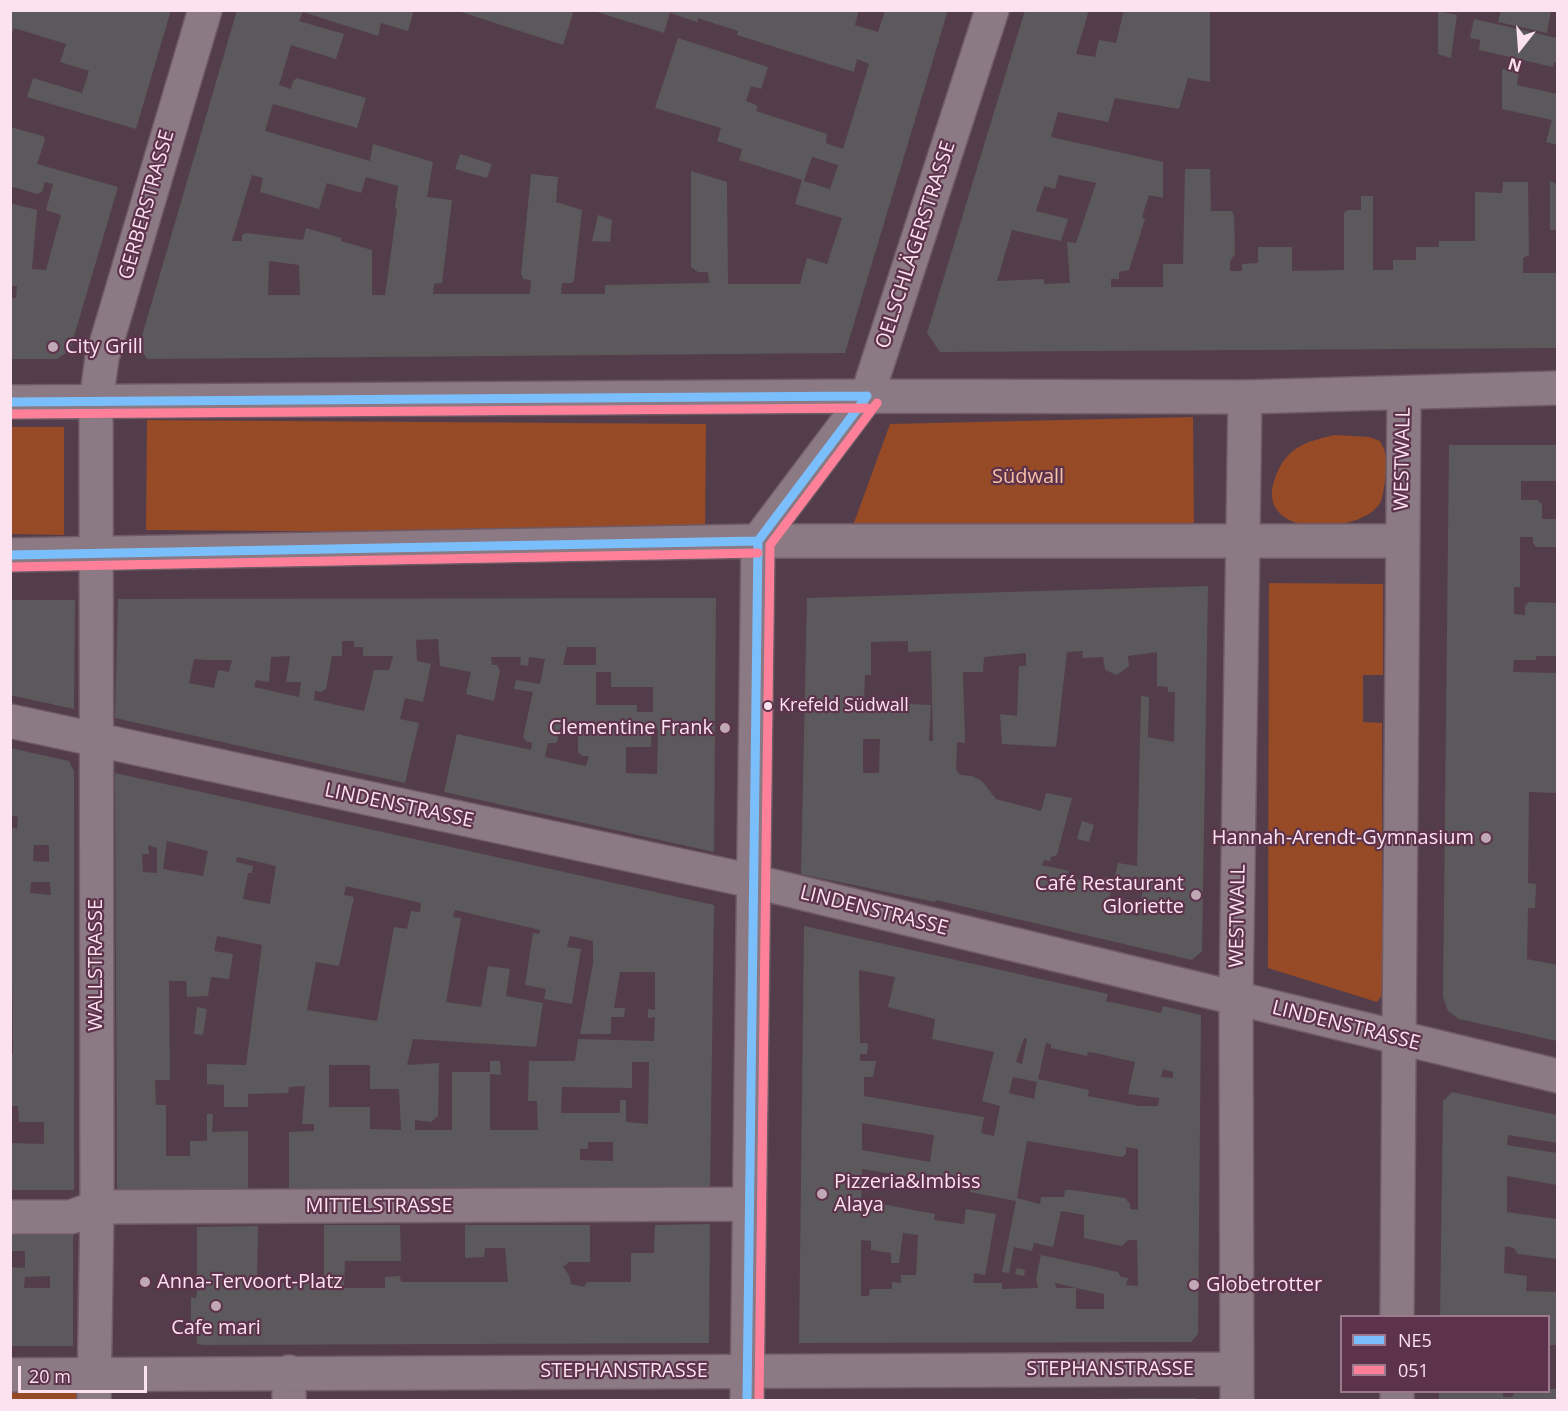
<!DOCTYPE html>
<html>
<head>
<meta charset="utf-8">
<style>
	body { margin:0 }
	#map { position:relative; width:1568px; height:1411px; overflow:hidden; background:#533d4a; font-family:"Open Sans",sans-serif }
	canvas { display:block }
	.frame { position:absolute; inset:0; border:12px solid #fce1ef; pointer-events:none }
	.legend { position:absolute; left:1340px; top:1315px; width:210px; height:78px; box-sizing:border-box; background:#5d334c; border:2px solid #9d798d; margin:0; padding:8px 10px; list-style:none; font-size:18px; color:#fce1ef }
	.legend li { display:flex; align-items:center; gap:12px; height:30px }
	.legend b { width:30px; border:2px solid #9d798d }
	.north { position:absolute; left:1490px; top:18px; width:60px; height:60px; -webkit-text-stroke:4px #5d334c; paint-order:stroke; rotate:197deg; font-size:16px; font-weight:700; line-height:24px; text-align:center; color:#fce1ef }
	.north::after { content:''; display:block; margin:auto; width:21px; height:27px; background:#fce1ef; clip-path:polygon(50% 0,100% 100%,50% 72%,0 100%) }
	.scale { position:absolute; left:18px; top:1366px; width:129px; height:27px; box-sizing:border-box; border:3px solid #fce1ef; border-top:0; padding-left:8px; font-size:18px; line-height:21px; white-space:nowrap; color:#fce1ef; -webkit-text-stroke:4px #5d334c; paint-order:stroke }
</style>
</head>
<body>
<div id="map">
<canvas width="1568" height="1411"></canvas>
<div class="frame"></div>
<ul class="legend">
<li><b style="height:8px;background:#7abffc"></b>NE5</li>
<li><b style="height:8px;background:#ff8098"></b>051</li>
</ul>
<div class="north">N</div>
<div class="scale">20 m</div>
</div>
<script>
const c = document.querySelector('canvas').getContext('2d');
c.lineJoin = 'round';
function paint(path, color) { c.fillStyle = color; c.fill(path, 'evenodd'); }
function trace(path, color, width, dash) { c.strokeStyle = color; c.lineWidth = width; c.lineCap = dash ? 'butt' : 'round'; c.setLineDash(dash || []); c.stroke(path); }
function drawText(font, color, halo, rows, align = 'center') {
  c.font = font + ' "Open Sans",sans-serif'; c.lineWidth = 4.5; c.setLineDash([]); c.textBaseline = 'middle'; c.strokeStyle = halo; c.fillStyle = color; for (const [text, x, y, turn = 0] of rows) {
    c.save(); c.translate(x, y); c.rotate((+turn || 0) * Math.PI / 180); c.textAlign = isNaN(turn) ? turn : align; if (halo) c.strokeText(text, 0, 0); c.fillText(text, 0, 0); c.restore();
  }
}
const green = new Path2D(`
	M1193,417L1194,527L851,531L890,424Z
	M147,420L706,424L705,534L146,530Z
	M11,427H64V535L11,534Z
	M1335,435L1369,437L1380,441C1388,456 1388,465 1385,481C1384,487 1383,497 1380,503C1361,535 1252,540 1275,478C1287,447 1304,442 1335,435Z
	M1269,583L1383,584V675H1363V722L1382,723V995L1377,1002L1268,968Z
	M88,1392V1400H11L10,1393Z`);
const building = new Path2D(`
	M10,10H171L136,129L27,97L33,78L82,93L89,71L60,62L66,44L14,28L10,37Z
	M237,10H414L408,31L381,23L378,36L303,12L299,21L344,34L336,59L291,45L279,85L291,89L293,81L297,78L366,98L357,128L273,104L265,131L370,161L373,144L433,162L427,197L452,200L442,283L434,284L433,294H530L531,280L523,279L521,274L531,174L558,177L556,202L582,210L574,280L572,283H562L561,294H605V285L709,283L708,272H698L691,267V171L727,182L728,284H800L807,258L827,264L842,218L795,204L802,180L739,160L742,149L717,141L721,128L655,108L678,38L768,67L761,89L751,86L746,101L756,105L758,107L756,111L827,134L826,143L843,149L869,64L857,59L854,72L737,35L738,31L698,18L697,22L670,13L664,33L591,10H859L855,25L878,32L885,10H948L845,353L147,359L139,346ZM812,157L838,165L830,189L804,181ZM252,175L263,178L260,192L319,209L327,183L361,193L366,177L398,186L395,208L397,209L385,295H372V250L341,241V238L306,228L303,240L246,233L242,235V241H232ZM269,261L299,265L300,295H268Z
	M455,10H574L563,45Z
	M1025,10H1089L1076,54L1095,57L1099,40L1116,43L1124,10H1210V82L1188,78L1179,109L1115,98L1108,122L1058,112L1051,137L1163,162V198L1149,195L1142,217L1145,219L1129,270L1119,272V279H1111V287H1163V264H1183L1185,169H1210L1211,211H1232L1234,216L1235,254L1230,261V271H1242V264L1258,263V247H1292V271L1344,270V213L1347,210H1361V196H1373V270H1393V260H1416V247H1439V241H1475V192L1502,193L1503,182H1528L1529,255L1523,258V273H1557V348L940,352L927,333ZM1059,175L1096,183L1076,243L1067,242L1070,283L1044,284V279L997,281L1012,230L1061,241L1068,219L1036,211L1044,186L1055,189Z
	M1501,10H1551L1547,33L1498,22Z
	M1438,11L1457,15L1451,58L1438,54Z
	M1474,19L1557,38V63L1554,62L1553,67L1479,50L1480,40L1470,38Z
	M1502,69L1519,72L1517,85L1557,94V145L1546,142L1552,120L1502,109Z
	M10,127L43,136L45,140L37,164L118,187L70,350L57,359H10V298H16L17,286H10V203L37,210L32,269L46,270L61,215L46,210L53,184L45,182L42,192L37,194L10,186Z
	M460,154L492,164L487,178L455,169Z
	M1550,181L1557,184V230H1550Z
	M598,215L612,220L610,242L592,241Z
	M1449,445H1557V481H1521V500H1537L1542,504V519H1557V547H1536L1533,543V537H1520V587H1514V614L1525,615V606L1529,602L1557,603V656H1536V660H1514L1513,672L1557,673V793L1529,792L1528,883L1536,884L1535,908H1528L1527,959L1557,965V1041L1459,1019L1448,1011L1443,997Z
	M1208,586L1202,951L1192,960L936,900L935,902L801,874L807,598ZM908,641V652L931,651L933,741H929L931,705L864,702L865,675H871V642ZM1083,651L1082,658L1103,657L1105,670L1117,675L1129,666L1128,656L1157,652V686L1168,687V692H1175L1174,742L1148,737L1149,697L1141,696L1137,866L1118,863L1114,879L1105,877L1103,885L1067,877L1069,871L1042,865L1044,860L1050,861L1051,857L1057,855L1072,798L1046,793L1041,811L996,799L982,781L972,776L960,775L956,770L957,742L965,743L963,672H983L984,657L1026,653V666H1019L1017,716L1000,714L1002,744L1056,747L1067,652ZM863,739H880L879,773H863ZM1135,876L1143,887L1139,916L1132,915L1125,902L1109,899L1114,879H1130Z
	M716,598L714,852L444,792L457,734L531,750L532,743L526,741L523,737L533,692L514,689L516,680L540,684L545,659L529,657L528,666L520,665L521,657H491L492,665H497L500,671L494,701L466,694L471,672L440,666L438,639L416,640L417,661L431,664L423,702L405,698L400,719L419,723L405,783L115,718L118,599ZM342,641H354V647H363V656H393L389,670H374L364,711L314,700L315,691L321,692L326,689L332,656H342ZM567,647H596V665H563ZM290,656L286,682H301L299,697L254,687L256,680L269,682L271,657ZM194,659L207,660H232L229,672L218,670L214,688L189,683ZM596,672H611V687H653V712H637V705H596ZM560,728L578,729V752L582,756H589L586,766L545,757L548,743H557ZM652,729H658L657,774L626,773V747H651Z
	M10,600H75L74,709L10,695Z
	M10,748L69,761L74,771V1190H10V1143L44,1144V1122H19L18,1106H10V1054H13L10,827L17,829L18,817L10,815ZM34,845H49V862L33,861ZM31,882H50L51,895L30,893Z
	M115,773L714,905L710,1191H289V1132L314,1131V1124H302L305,1086L289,1087L288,1093L248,1094V1107H224V1085L207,1084V1064L246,1065L262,945L217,936L214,951L233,954L229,979L211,977L208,996L187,997L186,981H169L170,1080H155L156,1105H166V1156H190V1141H207V1114H213L212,1132L248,1131V1191H117ZM167,841L208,851L203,876L163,869ZM148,845L157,848V873L143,872L142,854H149ZM237,857L276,866L270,904L243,899L248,873H252L253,866L236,862ZM346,886L421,903L420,912L411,911L407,929L394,927L377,1021L307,1010L316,962L339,966L354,897L344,895ZM455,910L540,930L539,934L533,933L525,985L546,989L544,999L572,1004L581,949L567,947L570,936L593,941V963L580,1034H611V1017H624L625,1008H614L620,972H655V1010L648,1009V1018L655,1017L654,1041L578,1039L575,1061H529L528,1101H537L538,1130H490V1074L501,1075L500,1061H490V1072H452V1130H415V1120L431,1122L438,1116L439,1063L407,1065L413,1039L536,1047L543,1003L506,996L510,969L488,966L481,1007L446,1002L461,918L453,917ZM632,1062H649L648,1124L626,1122V1100H620V1113H561L562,1087L632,1088ZM329,1065H370V1089H399L401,1130L370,1129V1107H329ZM588,1142H613V1161L580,1160V1149H588Z
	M1082,821L1094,825L1089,842L1077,839Z
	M804,926L1108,994L1106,1001L1161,1013L1163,1006L1201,1015L1198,1334L1191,1342L799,1343ZM859,970L895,977L888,1007L935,1019L932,1039L994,1052L982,1101L1000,1106L994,1136L981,1133L984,1117L864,1096V1077H873L876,1061H860V1054H867L868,1043H860ZM1024,1038L1027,1039L1022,1064L1016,1062ZM1046,1043L1051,1044V1048L1087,1056L1088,1052L1095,1053L1135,1062L1128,1094L1159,1098L1158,1106H1139L1088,1096L1089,1090L1038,1079ZM1163,1069L1173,1072V1078L1161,1077ZM1013,1077L1037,1082L1034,1099L1009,1093ZM862,1123L934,1135L930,1162L862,1150ZM1027,1141L1122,1157L1126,1154V1147L1138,1149V1210L1130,1209V1204L1125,1198L1072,1190H1065L1064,1197H1041L1040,1204L1017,1198ZM862,1169L971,1187L970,1192L1016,1201L1002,1272L1009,1273L1014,1247L1032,1251L1034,1243L1053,1247L1061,1211L1084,1215V1238L1122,1246L1128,1240H1137L1138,1286L1126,1285L1128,1278L1121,1277L1118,1272L1041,1255L1036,1279L1038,1288L1002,1289V1283H973L974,1273L985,1275L996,1214L966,1209L964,1224L934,1220L935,1214L876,1203L875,1206L869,1204L867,1213H861ZM903,1233L918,1235L916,1275H901V1283L892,1282V1289H870L869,1296H861V1240L871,1241V1250L891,1253V1263H899ZM1055,1283L1076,1288H1056ZM1076,1288L1104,1294V1309H1076Z
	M197,1007L207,1009L203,1035L194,1034Z
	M1452,1092L1557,1115V1143L1508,1135L1507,1145L1557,1153V1185L1507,1176V1212L1557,1219V1259L1518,1254L1514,1248L1505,1246L1504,1273L1527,1276L1526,1291L1557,1292V1345H1548V1316H1440L1443,1101Z
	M710,1224L709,1343L204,1345L197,1344L196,1327H191V1297L196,1298L197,1292V1227L258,1226L257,1283H324V1225H400L401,1261H345L344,1288H385V1277L400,1276L401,1282H508L505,1248H485L484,1257L465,1258V1225H590V1262H569L563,1267L569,1275L571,1284L584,1287L587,1282H631V1253H654L655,1225Z
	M10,1225L73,1226V1346H10V1267L25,1268V1251H10ZM50,1276V1288H24L25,1277Z
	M1017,1268L1025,1270L1024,1276L1015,1274Z
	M1548,1389H1557V1400H1439V1392H1503V1397H1512L1515,1392H1548Z
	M1094,1398H1197V1400Z`);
const minor = new Path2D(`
	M10,402L867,396L1245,397L1558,388
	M10,555L758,541H1402
	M10,721L752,881L1558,1076
	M10,1217H71L97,1207L749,1204
	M1397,1316L1404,393
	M289,1372V1400
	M10,1375L1237,1369
	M94,1400L97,1207L96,402L102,358L205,10
	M747,1400L758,541L867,396L992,10
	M1237,1400L1236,999L1245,397
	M1397,1400V1392`);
const bus1 = new Path2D(`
	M10,402L867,396
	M10,555L758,541
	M747,1400L758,541L867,396`);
const bus2 = new Path2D(`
	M10,414L867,408
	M10,567L758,553
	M759,1400L770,545L877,403`);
const markers = [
	[53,347,6,"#c1a8b5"],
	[768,706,5,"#fce1ef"],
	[725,728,6,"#c1a8b5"],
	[1486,838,6,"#c1a8b5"],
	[1196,895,6,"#c1a8b5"],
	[822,1194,6,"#c1a8b5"],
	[145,1282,6,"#c1a8b5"],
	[1194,1285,6,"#c1a8b5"],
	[216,1306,6,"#c1a8b5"]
];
const busNames = [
	["Krefeld Südwall",779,706]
];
const streetNames = [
	["GERBERSTRASSE",147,205,-74],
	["OELSCHLÄGERSTRASSE",916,245,-72],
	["WESTWALL",1403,459,-89],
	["LINDENSTRASSE",399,806,12],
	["LINDENSTRASSE",874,911,14],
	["WESTWALL",1238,916,-89],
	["WALLSTRASSE",96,965,-90],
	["LINDENSTRASSE",1346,1026,14],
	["MITTELSTRASSE",379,1206],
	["STEPHANSTRASSE",1110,1369],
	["STEPHANSTRASSE",624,1371]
];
const poiNames = [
	["City Grill",65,347],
	["Clementine Frank",713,728,"right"],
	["Hannah-Arendt-Gymnasium",1474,838,"right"],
	["Café Restaurant",1184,884,"right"],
	["Gloriette",1184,907,"right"],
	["Pizzeria&Imbiss",834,1182],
	["Alaya",834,1205],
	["Anna-Tervoort-Platz",157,1282],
	["Globetrotter",1206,1285],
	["Cafe mari",216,1328,"center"]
];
const parkNames = [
	["Südwall",1028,477]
];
paint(green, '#974a26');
paint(building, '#5b595b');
trace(minor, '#6f5a66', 36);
trace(minor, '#8b7983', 33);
trace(bus1, '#7abffc', 9);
trace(bus2, '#ff8098', 9);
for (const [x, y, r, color] of markers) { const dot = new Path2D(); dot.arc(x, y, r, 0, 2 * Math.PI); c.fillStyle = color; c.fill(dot); trace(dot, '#5d334c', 2); }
drawText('18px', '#fce1ef', '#5d334c', busNames, 'left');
drawText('20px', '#fce1ef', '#5d334c', streetNames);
drawText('20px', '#fce1ef', '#5d334c', poiNames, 'left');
drawText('20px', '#f7bfa6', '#5d334c', parkNames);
</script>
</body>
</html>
